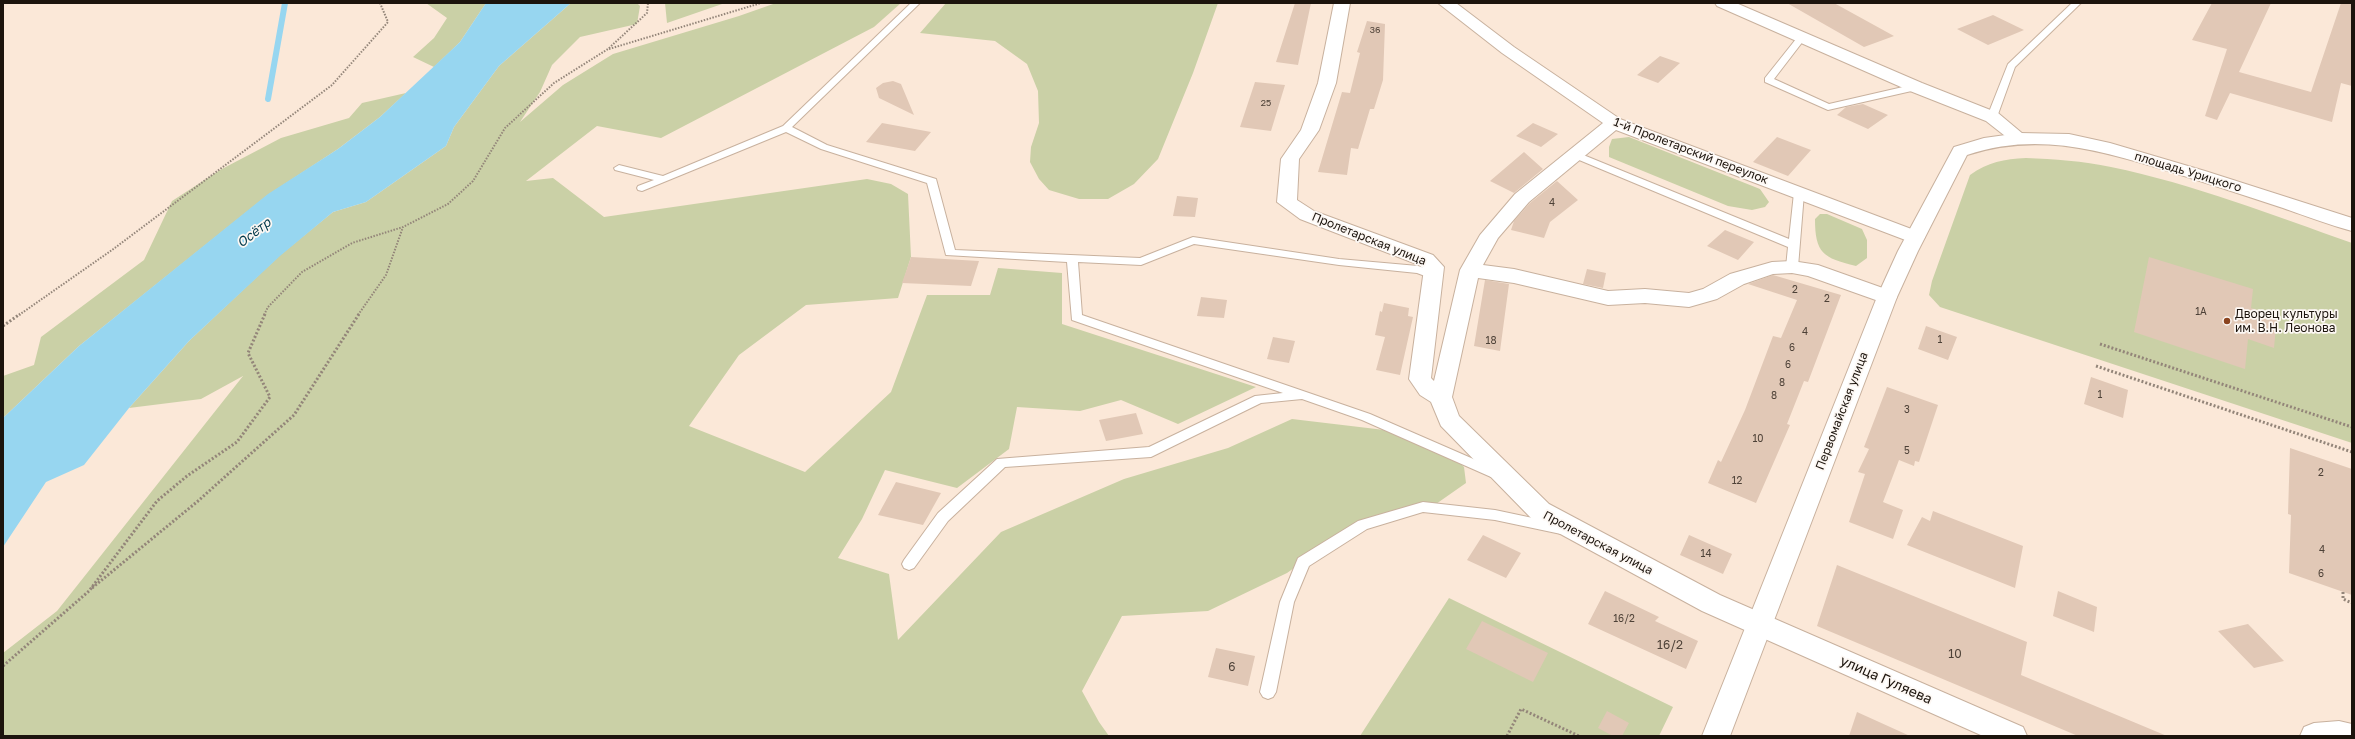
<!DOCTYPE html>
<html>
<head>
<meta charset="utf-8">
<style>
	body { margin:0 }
	#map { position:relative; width:2355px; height:739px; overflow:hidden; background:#fbe8d8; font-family:"Golos Text",sans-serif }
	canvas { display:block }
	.frame { position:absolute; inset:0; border:4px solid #1c140d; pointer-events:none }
</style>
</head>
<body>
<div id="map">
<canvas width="2355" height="739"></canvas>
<div class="frame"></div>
</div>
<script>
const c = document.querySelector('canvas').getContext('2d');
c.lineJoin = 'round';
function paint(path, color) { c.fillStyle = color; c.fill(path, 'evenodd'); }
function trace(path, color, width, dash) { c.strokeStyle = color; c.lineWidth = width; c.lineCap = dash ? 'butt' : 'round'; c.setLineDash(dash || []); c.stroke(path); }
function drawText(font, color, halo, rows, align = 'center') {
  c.font = font + ' "Golos Text",sans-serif'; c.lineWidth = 3.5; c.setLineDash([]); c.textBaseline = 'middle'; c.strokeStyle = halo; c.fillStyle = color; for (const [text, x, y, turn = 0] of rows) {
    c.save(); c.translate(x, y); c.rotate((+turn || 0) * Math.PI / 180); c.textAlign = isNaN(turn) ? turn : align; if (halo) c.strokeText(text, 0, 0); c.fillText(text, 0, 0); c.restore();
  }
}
const green = new Path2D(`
	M426,3H486L460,42L434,67L413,57L434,38L447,18Z
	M571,3H637L640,6L637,24L580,37L552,65L540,92L520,122L563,85L613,54L739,16L776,3H901L874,27L661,138L597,126L526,181L553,178L604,217L867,179L891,184L908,194L911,257L898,298L806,305L739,355L689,426L805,472L891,392L927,295H990L998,268L1062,273V324L1256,387L1178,424L1121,400L1080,411L1017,407L1009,449L957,488L885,470L862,519L838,558L889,574L898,640L1001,532L1124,479L1228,448L1292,419L1393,431L1452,454L1464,467L1466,483L1436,504L1349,529L1287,573L1208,611L1122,616L1082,691L1099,722L1109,736H3V653L57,611L243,376L201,399L129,408L189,341L280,255L333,212L366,202L446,146L454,127L499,66Z
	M665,3H725L667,23Z
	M946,3H1218L1193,73L1158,159L1134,184L1108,199H1079L1049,190L1039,179L1030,162L1031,147L1039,123L1038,91L1027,64L995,41L920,33Z
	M406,93L380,117L338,149L268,195L79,346L3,418V376L34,365L41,337L144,260L172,201L220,170L281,138L349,118L362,103Z
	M1629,137L1760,189L1769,202L1765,207L1752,210L1728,206L1609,157V147L1612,139Z
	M2026,158C2054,159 2083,161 2111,167C2193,184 2273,215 2352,243V443L1940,307L1929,295L1932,281L1970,175C1988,162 2004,159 2026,158Z
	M1820,214H1827L1862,229L1867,240V258L1856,266C1823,258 1815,253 1815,219Z
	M1449,598L1673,707L1659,736H1360Z`);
const water = new Path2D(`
	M486,3H571L499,66L454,127L446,146L366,202L333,212L280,256L189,341L129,408L84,465L46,482L3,547V418L79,346L268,194L338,149L380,117L460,42Z`);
const stream = new Path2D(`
	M268,99L285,3`);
const building = new Path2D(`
	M1295,3H1311L1298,65L1276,62Z
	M1787,3H1834L1894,36L1864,47Z
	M2212,3H2271L2239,72L2311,92L2341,3H2352V86L2341,83L2332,122L2230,93L2217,120L2205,116L2227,49L2192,40Z
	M1993,15L2024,30L1988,45L1957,29Z
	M1367,21L1385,24L1383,80L1374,109H1370L1358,149L1351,148L1347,175L1318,172L1342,92L1350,93L1360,53L1357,52Z
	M1660,56L1680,63L1658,83L1637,75Z
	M893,81L901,84L914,115L879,98L876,88L883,83Z
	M1255,82L1285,85L1271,131L1240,127Z
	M1863,104L1888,115L1868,129L1837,115L1846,107Z
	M882,123L931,132L915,151L866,142Z
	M1533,123L1558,134L1541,147L1516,136Z
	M1777,137L1811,150L1788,176L1753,162Z
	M1524,152L1543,169L1514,193L1490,181Z
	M1557,181L1578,200L1550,222L1544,238L1511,230L1514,221L1530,203Z
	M1177,196L1198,198L1195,217L1173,216Z
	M1725,230L1754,242L1738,260L1707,246Z
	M911,257L979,261L971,286L902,283Z
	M2149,257L2253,289L2251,308L2277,316L2274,348L2248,339L2245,369L2134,332Z
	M1587,269L1606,273L1603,288L1583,284Z
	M1773,275L1841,295L1808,382L1804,381L1787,424L1790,425L1756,503L1708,483L1718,460L1721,462L1745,410L1773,336L1781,338L1797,300L1748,284Z
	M1485,280L1509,284L1500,351L1474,346Z
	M1201,297L1227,300L1224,318L1197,316Z
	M1384,303L1409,308L1408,316L1413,317L1400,375L1376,370L1385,337L1375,335L1380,311L1382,312Z
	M1926,326L1957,337L1948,360L1918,349Z
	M1273,337L1295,341L1289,363L1267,359Z
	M2091,377L2128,390L2123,418L2084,404Z
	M1887,387L1938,405L1919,462L1915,461L1914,466L1899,460L1883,502L1903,510L1893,539L1849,522L1865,474L1858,472L1869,449L1864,447Z
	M1136,413L1143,434L1106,441L1099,420Z
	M2290,448L2352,469V595L2289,573L2291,515L2288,514Z
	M896,482L941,493L923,525L878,515Z
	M1933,511L2023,546L2015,588L1907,545L1922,517L1930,521Z
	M1483,535L1521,553L1506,578L1467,560Z
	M1689,535L1732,554L1723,574L1680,555Z
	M1837,565L2027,642L2021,675L2167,736H2078L1817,626Z
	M1605,591L1659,617L1655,621L1698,641L1686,669L1588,624Z
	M2058,591L2097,607L2094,632L2053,616Z
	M1482,621L1548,653L1533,682L1466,649Z
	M2248,624L2284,661L2254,668L2218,631Z
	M1216,648L1255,656L1248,686L1208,677Z
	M1607,711L1629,723L1622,736H1613L1598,728Z
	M1857,712L1910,736H1849Z`);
const pathFar1 = new Path2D(`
	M609,49L761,3
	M19,315L112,250L332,85L388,22L380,3
	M264,315L268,307L302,272L352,243L403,227L448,204L473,181L505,128L554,83L608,49L647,13L648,3
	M358,315L386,275L403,227`);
const path = new Path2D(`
	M3,326L20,314
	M2100,344L2352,427
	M2096,366L2352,452
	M92,588L198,501L294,415L359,314
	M2343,592V599L2352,603
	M3,666L89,591L157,501L187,476L237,442L270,397L248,353L265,314
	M1507,736L1521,709L1579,736`);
const service = new Path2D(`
	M911,3H920L792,127L827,145L936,179L955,250L1140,258L1193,237L1339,259L1418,266L1437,272L1439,275L1433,279L1417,273L1339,265L1194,244L1141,265L1078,262L1082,315L1370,414L1501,471L1502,474L1501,477H1491L1362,420L1302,399L1261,403L1151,457L1005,467L948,521L914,568L909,570L904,568L902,564L904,560L938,513L997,459L1149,447L1255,396L1283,393L1072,320L1067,262L946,255L927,183L821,149L786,132L642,191L638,190L637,188L638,186L654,180L615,170L614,168L619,165L663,176L783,126Z
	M2072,3H2081L2015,67L1997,117L1995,119H1989L1987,117L2008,64Z
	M1803,33L1807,36L1774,79L1829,104L1916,84L1921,87L1916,90L1828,110L1765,82V78L1800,34Z
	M1576,152L1789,239L1794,193L1795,191H1803L1804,193L1798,267L1792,271L1786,267L1788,247L1572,157L1571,155Z
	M1423,502L1495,510L1561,524L1566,525L1568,529L1566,533L1561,534L1495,520L1423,512L1367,529L1309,566L1294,602L1276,692L1273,697L1268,699L1263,697L1260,692L1280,602L1298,558L1358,521Z`);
const minor = new Path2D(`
	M1334,3H1350L1336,83L1319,130L1299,159L1297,200L1314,211L1433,255L1444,267L1431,378L1434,381L1460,270L1480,235L1515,194L1603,123L1502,53L1438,3H1456L1514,47L1620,119L1922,233L1925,237L1922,241L1915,243L1908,241L1616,130L1529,202L1498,238L1483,265L1514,269L1608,291L1645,289L1689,293L1703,289L1730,274L1772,262L1792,261L1818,265L1894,292L1897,297L1894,302L1887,304L1808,276L1792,273L1773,274L1744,284L1717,299L1689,307L1645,303L1608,305L1514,283L1478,278L1452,397L1459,416L1549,504L1720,595L2023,727L2027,736H1983L1702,611L1531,518L1441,426L1431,402L1420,395L1409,379L1424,269L1419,265L1300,219L1277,202L1281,159L1301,130L1318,83Z
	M1715,3H1736L1922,83L1998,113L2029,139L2026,143H2014L1986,121L1910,91L1717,6Z
	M2339,721L2352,724V736H2300L2304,727L2314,723Z`);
const secondary = new Path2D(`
	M2020,133L2069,134L2110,143L2205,171L2352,218V231C2329,225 2306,216 2283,208C2240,194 2198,180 2155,167C2091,148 2033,133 1967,155L1918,251L1897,297L1730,736H1702L1877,297L1898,251L1954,147L1984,138Z`);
const markers = [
	[2227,321,4,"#8b441f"]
];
const farNumbernames = [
	["36",1375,30],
	["25",1266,103]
];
const numberNames = [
	["4",1552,203],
	["2",1795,290],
	["2",1827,299],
	["1А",2201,312],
	["4",1805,332],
	["1",1940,340],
	["18",1491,341],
	["6",1792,348],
	["6",1788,365],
	["8",1782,383],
	["1",2100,395],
	["8",1774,396],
	["3",1907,410],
	["10",1758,439],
	["5",1907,451],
	["2",2321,473],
	["12",1737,481],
	["4",2322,550],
	["14",1706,554],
	["6",2321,574],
	["16/2",1624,619]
];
const streetNames = [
	["1-й Пролетарский переулок",1691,151,21],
	["площадь Урицкого",2188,172,17],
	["Пролетарская улица",1369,239,22],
	["Первомайская улица",1842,411,-69],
	["Пролетарская улица",1598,543,28]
];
const poiNames = [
	["Дворец культуры",2235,314],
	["им. В.Н. Леонова",2235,328]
];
const nearNumbernames = [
	["16/2",1670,645],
	["10",1955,654],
	["6",1232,667]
];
const waterNames = [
	["Осётр",254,233,-38]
];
const nearStreetnames = [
	["улица Гуляева",1886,680,24]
];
paint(green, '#cad0a6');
paint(water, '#97d6f0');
trace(stream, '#97d6f0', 6);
paint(building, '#e1c8b6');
trace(service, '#c8b19e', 2);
trace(minor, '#c8b19e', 2);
trace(secondary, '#c8b19e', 2);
trace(pathFar1, '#938579', 2, [1.5, 1.5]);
trace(path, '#938579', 3, [2, 2]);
paint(service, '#fff');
paint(minor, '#fff');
paint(secondary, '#fff');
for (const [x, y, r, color] of markers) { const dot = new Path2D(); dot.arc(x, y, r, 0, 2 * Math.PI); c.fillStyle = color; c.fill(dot); trace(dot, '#fdf8f4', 1.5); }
drawText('9px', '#4d4137', null, farNumbernames);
drawText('10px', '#4d4137', null, numberNames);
drawText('12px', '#1c140d', '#fdf8f4', streetNames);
drawText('12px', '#1c140d', '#fdf8f4', poiNames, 'left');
drawText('12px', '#4d4137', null, nearNumbernames);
drawText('italic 13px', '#00394b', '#fdf8f4', waterNames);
drawText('14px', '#1c140d', '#fdf8f4', nearStreetnames);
</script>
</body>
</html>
